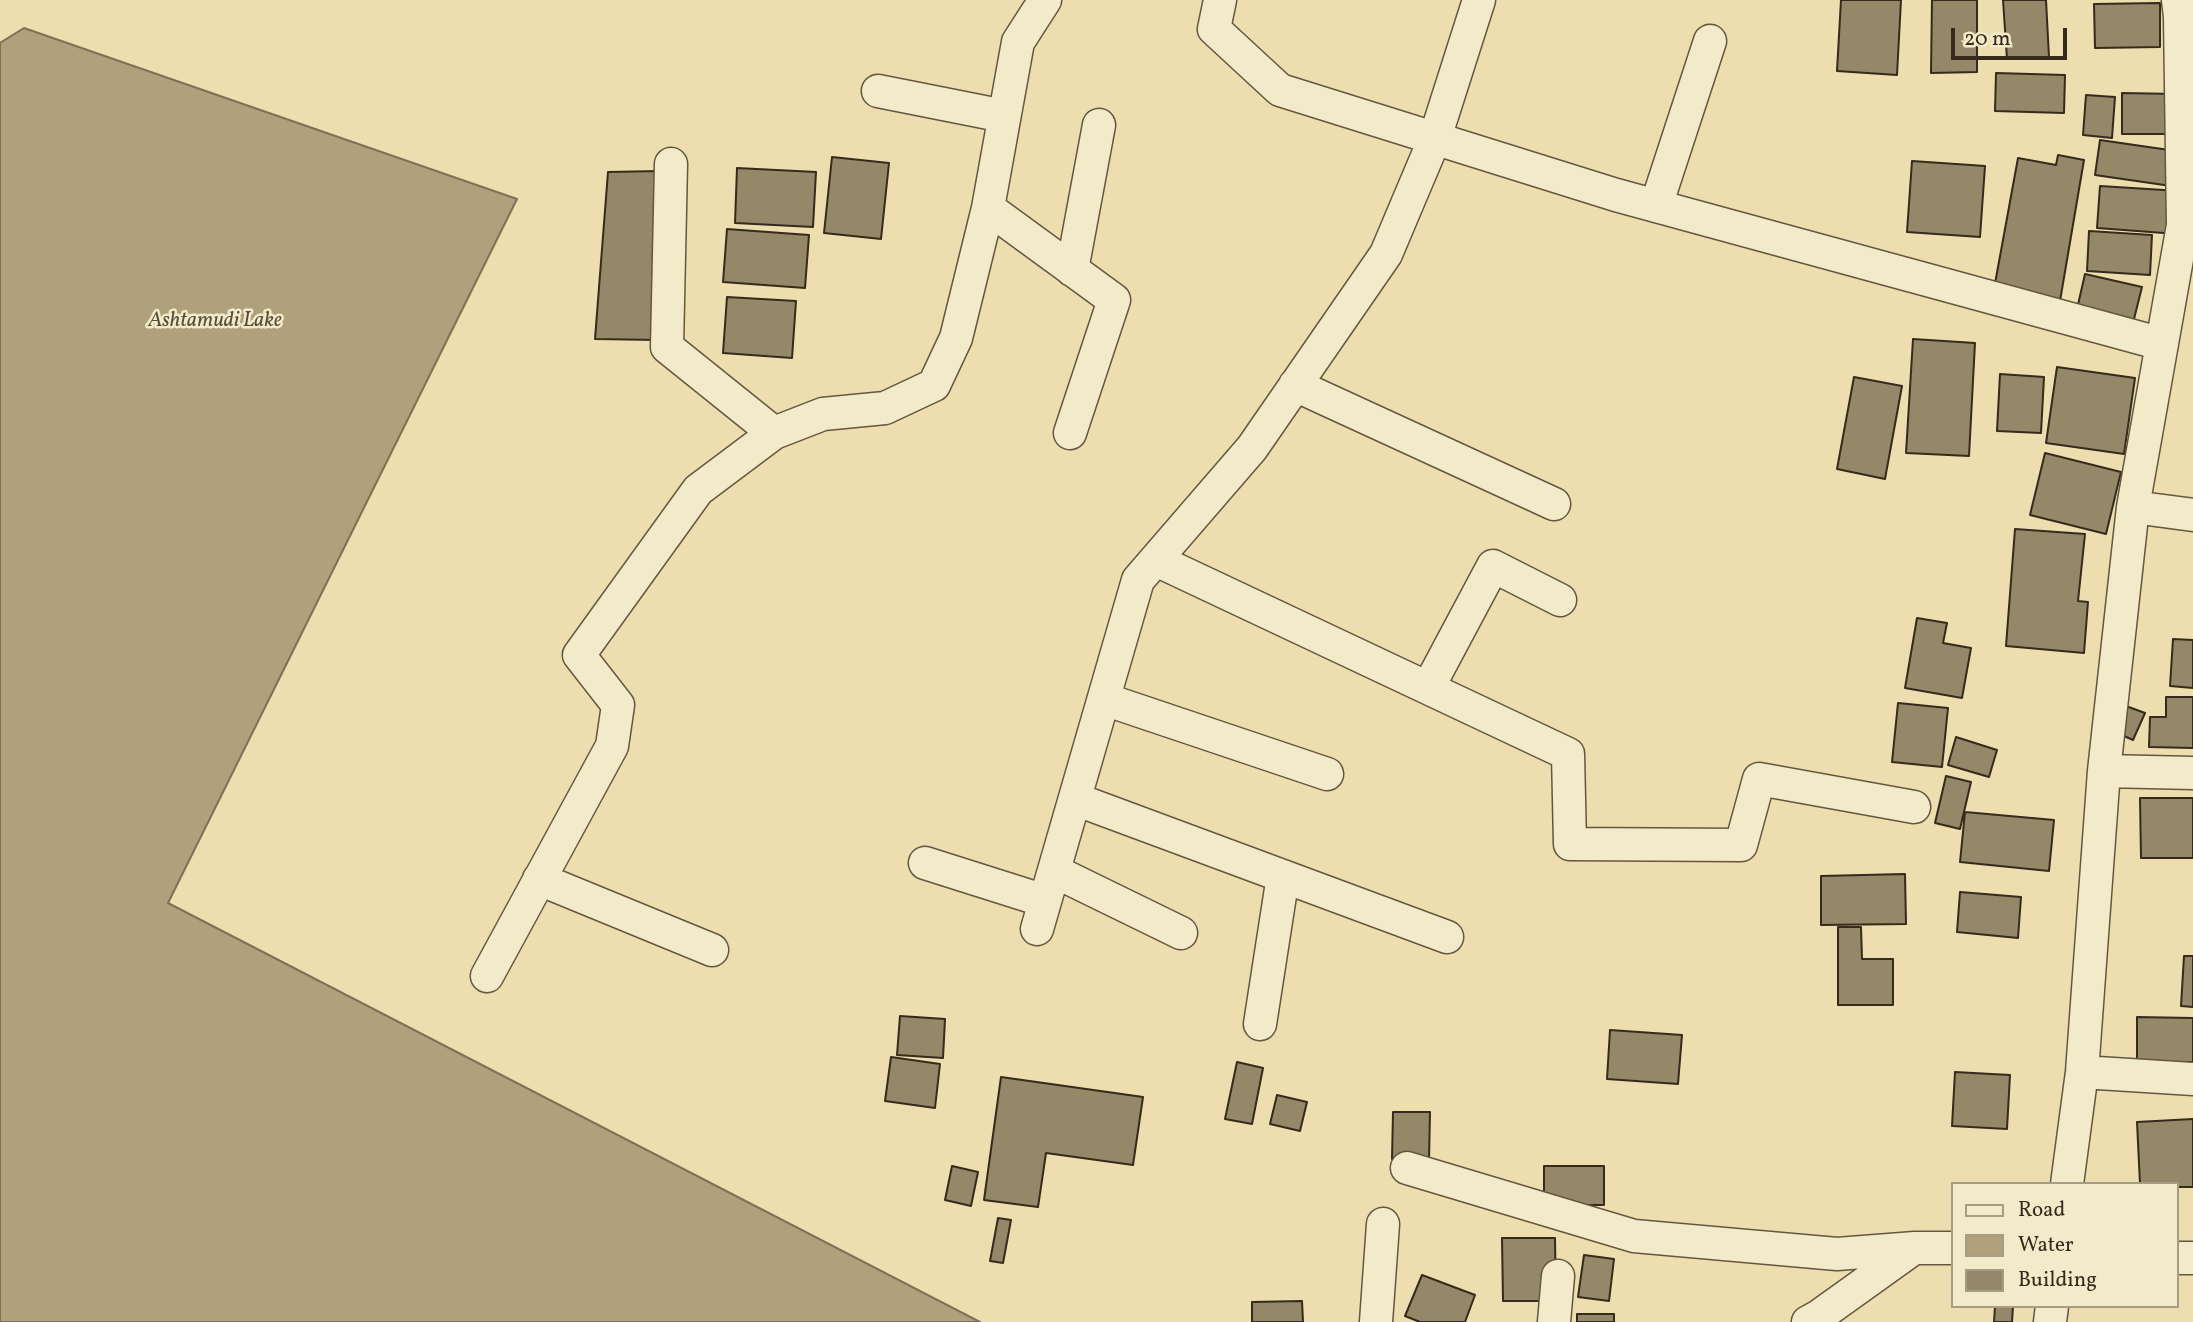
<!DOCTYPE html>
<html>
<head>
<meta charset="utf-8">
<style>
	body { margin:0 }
	#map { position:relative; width:2193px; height:1322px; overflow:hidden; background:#ecdeae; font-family:Vollkorn,serif }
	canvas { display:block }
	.legend { position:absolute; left:1951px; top:1182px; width:228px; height:126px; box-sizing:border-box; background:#f3eaca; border:2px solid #a79d84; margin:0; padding:9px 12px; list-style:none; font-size:21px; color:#352a1c }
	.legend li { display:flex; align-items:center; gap:14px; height:35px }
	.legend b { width:35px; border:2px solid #a79d84 }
	.scale { position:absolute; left:1951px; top:28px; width:116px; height:32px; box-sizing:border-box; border:4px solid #352a1c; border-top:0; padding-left:9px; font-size:21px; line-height:24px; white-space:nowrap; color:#352a1c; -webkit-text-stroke:5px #f3eaca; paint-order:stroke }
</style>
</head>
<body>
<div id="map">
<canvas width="2193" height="1322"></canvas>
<ul class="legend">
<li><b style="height:9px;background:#f3eaca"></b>Road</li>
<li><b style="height:19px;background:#aea17c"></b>Water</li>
<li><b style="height:19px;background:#948868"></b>Building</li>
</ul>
<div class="scale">20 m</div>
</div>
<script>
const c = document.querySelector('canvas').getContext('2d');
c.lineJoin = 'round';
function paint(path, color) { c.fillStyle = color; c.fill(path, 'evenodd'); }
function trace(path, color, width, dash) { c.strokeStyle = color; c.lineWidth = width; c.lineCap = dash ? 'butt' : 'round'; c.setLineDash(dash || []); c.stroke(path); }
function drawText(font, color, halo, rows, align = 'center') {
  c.font = font + ' Vollkorn,serif'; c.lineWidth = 5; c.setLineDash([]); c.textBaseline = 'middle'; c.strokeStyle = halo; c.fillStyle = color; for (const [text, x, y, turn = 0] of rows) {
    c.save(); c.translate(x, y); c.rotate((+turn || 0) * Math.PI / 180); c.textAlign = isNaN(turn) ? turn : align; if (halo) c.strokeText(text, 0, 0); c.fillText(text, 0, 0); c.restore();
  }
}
const water = new Path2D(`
	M24,28L517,199L168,903L980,1322H0V43Z`);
const building = new Path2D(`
	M1841,0H1901L1897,75L1837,71Z
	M1932,0H1977V72L1931,73Z
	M2003,0H2046L2049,57L2007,59Z
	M2160,3V47L2095,48L2094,4Z
	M1996,73L2065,75L2064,113L1995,111Z
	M2122,93L2177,94L2176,134H2122Z
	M2086,95L2115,97L2112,138L2083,135Z
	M2100,140L2176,151L2171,186L2095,175Z
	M2058,155L2084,160L2060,301L1994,289L2018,158L2056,165Z
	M832,157L889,163L881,239L824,233Z
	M1912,161L1985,166L1980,237L1907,232Z
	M737,168L816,172L813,227L735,223Z
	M660,171L657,340L595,339L608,172Z
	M2100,186L2180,191L2177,234L2097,228Z
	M727,229L809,235L805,288L723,282Z
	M2089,231L2152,235L2150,275L2087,271Z
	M2085,274L2142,287L2133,323L2077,309Z
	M727,297L796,301L792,358L723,353Z
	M1913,339L1975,343L1969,456L1906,453Z
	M2057,367L2135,378L2124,454L2046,443Z
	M2000,374L2044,377L2041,433L1997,431Z
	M1854,377L1902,386L1885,479L1837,469Z
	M2045,453L2121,472L2106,534L2030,515Z
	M2015,529L2085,534L2078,601L2088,602L2084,653L2006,646Z
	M1917,618L1947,623L1943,643L1971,648L1962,698L1905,688Z
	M2173,639L2193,640V688L2170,686Z
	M2166,697H2193V748L2149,747L2150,717H2166Z
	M1898,703L1948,708L1942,767L1892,762Z
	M2126,706L2145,713L2133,740L2115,732Z
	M1956,737L1997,750L1989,777L1948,765Z
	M1946,776L1971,782L1960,829L1935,823Z
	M2140,798H2193V858H2141Z
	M1965,812L2054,820L2049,871L1960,862Z
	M1905,874L1906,924L1821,925V876Z
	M1960,892L2021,897L2018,938L1957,932Z
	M1838,927H1861L1862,959H1893V1005H1838Z
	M2184,956H2193V1007L2181,1006Z
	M900,1016L945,1019L943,1058L897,1055Z
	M2137,1017L2193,1018V1062H2137Z
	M1610,1030L1682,1035L1678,1084L1607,1079Z
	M891,1057L940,1064L935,1108L885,1101Z
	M1237,1062L1263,1068L1252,1124L1225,1119Z
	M1955,1072L2010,1075L2007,1129L1952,1126Z
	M1001,1077L1143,1097L1133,1165L1046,1153L1038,1207L984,1200Z
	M1277,1095L1307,1102L1300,1131L1270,1124Z
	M1393,1112H1430L1429,1160L1392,1159Z
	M2193,1119V1187H2177V1184H2140L2137,1122Z
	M952,1166L978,1172L971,1206L945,1200Z
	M1544,1166H1604V1205H1544Z
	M998,1218L1011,1220L1003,1263L990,1261Z
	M1502,1238H1555L1556,1301H1503Z
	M1584,1255L1614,1259L1609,1301L1578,1297Z
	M1422,1275L1475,1295L1465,1322H1420L1405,1316Z
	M1302,1301L1303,1322H1252V1302Z
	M1995,1306H2013L2012,1322H1994Z
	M1577,1314H1614V1322H1577Z`);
const minor = new Path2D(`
	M1220,0L1214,29L1280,90L1616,195L2162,344
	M878,91L1004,116
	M671,164L667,347L774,433
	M1656,206L1710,41
	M988,208L1114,300L1070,433
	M1072,270L1099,125
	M1295,385L1554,504
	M2133,507L2193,515
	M1156,560L1568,754L1570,844L1741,845L1759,779L1914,807
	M1428,688L1493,566L1560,600
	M1104,699L1327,774
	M2104,771L2193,773
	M1075,799L1447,937
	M925,863L1045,901
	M1054,871L1181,933
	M539,879L712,950
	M1037,929L1138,580L1252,448L1386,254L1435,138L1479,0
	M487,976L612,746L618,705L579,655L698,490L774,433L823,414L885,408L934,385L956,338L988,208L1018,42L1045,0
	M1260,1024L1283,876
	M2082,1072L2193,1079
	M1407,1168L1634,1236L1837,1254L1915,1248H1953
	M2067,1184L2082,1072L2104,771L2133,507L2183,225L2180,17L2178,0
	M2177,1258H2193
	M1376,1322L1383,1224
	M1554,1322L1558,1276
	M1808,1322L1819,1316L1914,1248
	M2050,1322L2052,1306`);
const waterNames = [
	["Ashtamudi Lake",215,322]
];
paint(water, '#aea17c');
trace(water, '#7e7156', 2);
paint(building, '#948868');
trace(building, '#352a1c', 2);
trace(minor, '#635740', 35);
trace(minor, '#f3eaca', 32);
drawText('italic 21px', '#594e39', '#f3eaca', waterNames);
</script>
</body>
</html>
